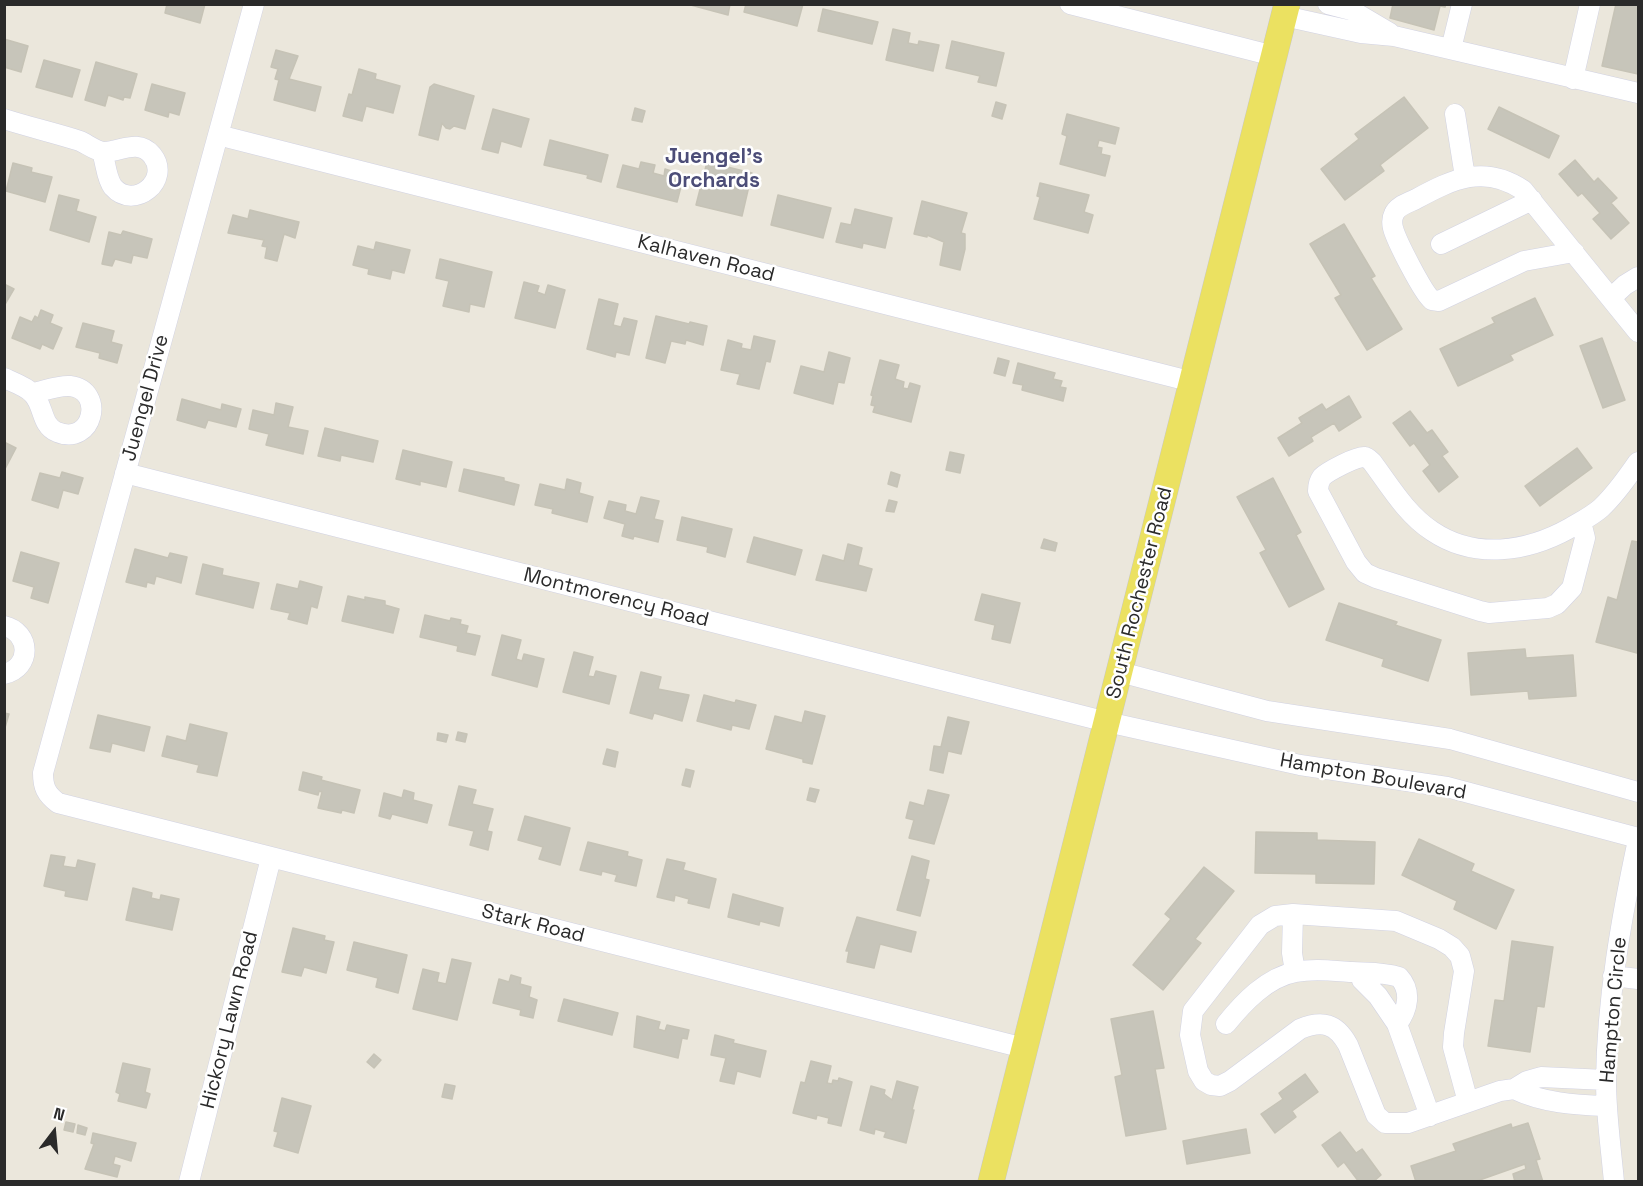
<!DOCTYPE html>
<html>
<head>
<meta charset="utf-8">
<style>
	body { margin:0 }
	#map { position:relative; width:1643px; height:1186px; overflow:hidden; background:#ebe7dc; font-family:"Space Grotesk",sans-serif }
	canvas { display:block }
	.frame { position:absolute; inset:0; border:6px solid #2a2a2a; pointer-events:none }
	.north { position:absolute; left:24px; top:1102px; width:60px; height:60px; -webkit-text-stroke:4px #fff; paint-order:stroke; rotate:16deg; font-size:16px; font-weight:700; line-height:24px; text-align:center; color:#2a2a2a }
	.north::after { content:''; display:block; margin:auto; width:21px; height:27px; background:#2a2a2a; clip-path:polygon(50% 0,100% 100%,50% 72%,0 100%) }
</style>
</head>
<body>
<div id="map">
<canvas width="1643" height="1186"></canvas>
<div class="frame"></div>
<div class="north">N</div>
</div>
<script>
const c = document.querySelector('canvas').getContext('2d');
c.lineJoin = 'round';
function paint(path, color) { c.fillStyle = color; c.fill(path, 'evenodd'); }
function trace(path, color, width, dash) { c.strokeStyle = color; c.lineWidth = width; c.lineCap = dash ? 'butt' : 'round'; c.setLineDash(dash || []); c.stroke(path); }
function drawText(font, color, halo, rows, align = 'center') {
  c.font = font + ' "Space Grotesk",sans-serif'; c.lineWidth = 5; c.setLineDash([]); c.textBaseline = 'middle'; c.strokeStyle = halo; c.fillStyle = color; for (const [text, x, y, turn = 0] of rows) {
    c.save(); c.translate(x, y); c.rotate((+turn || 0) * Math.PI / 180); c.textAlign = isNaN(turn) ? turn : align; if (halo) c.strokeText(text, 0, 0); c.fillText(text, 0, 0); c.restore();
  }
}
const building = new Path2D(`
	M167,4H205L200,23L165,13Z
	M687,4H730L728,15Z
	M746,4H803L797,26L744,12Z
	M1393,4H1446L1445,7L1440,6L1434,30L1390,18Z
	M1616,4H1638V74L1602,66Z
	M823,9L878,22L872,44L818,31Z
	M893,29L910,33L908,43L918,45L919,41L939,45L933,71L886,60Z
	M4,39L28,46L21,72L4,67Z
	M952,41L1004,53L996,86L978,82L980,76L946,68Z
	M276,50L298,56L289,79L321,87L315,111L274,100L279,80L275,79L278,69L271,67Z
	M44,60L80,70L72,97L36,87Z
	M96,62L137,74L130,98L124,97L123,100L108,95L105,106L85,100Z
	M359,69L376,74L375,79L400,86L393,113L366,106L362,121L343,116L349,94L352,95Z
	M152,84L185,93L179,115L169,112L168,117L145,110Z
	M434,84L474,96L465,129L454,126L450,129L446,128L442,123L438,140L419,135L430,87Z
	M1404,97L1428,128L1380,165L1384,171L1345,200L1321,169L1359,139L1355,134Z
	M996,102L1006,105L1002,119L992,116Z
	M1499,107L1559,136L1549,158L1488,129Z
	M635,108L645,111L642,122L632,120Z
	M493,109L529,119L521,147L501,141L498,153L482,149Z
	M1067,114L1119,128L1115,144L1099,140L1097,147L1102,148L1101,154L1110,156L1105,176L1060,164L1067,136L1062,134Z
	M550,140L608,155L601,182L587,178L588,175L544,165Z
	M1575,160L1594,182L1598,178L1617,198L1611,203L1629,223L1611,239L1593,219L1600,213L1582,193L1578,196L1559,174Z
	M641,162L655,165L653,173L664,176L665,169L684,175L677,202L617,187L623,165L639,169Z
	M707,162L752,173L742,216L696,205Z
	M13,163L32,168L31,172L52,177L45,202L6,191Z
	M1040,183L1089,195L1084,212L1093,215L1088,233L1034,219L1040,197L1037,196Z
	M59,195L79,200L76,211L96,217L89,242L50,230Z
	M778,195L831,208L823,238L771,225Z
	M922,201L967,213L961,233L965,234V249L960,270L940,265L944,242L927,235V237L914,234Z
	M855,209L892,218L885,248L863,243L862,248L836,242L841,223L851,225Z
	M250,210L299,222L295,238L284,234L277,261L265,258L267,247L262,246L264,240L228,233L233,215L248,219Z
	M1344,224L1375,276L1371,278L1402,329L1367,350L1335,298L1341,295L1310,244Z
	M123,231L152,239L147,258L133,255L131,263L115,259L112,266L102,264L109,232L121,235Z
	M376,242L410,250L404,273L392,270L390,279L368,274L369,269L353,265L358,246L374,250Z
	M440,259L492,272L484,307L470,304L469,312L443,306L449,281L436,278Z
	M524,282L539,286L537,292L545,295L548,285L565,290L555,328L515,318Z
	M4,284L14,289L4,306Z
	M1535,298L1553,335L1510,355L1513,360L1458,386L1440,349L1495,323L1492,318Z
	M599,299L618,304L613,325L621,327L624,318L637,321L629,355L616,352L615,357L587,349Z
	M41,310L53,315L50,323L62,328L53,349L42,344L40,349L12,338L20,317L32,322L35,316L38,318Z
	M656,316L689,324L690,322L707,326L703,345L686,340L685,344L671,341L665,363L646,358Z
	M83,323L114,331L111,342L122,345L117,363L99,358L100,353L76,347Z
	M754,336L775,341L770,362L766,361L759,389L737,384L740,374L721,370L728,340L742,344L741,348L751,350Z
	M1602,338L1625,400L1603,408L1580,346Z
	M829,352L850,358L844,383L838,382L833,404L794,393L801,366L824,372Z
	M998,358L1009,361L1005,376L994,373Z
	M880,360L899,365L895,379L904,382L903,388L908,389L910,383L920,386L911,422L873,412L875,406L871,405L873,396L871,395Z
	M1018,363L1055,373L1053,379L1062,381L1060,387L1066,388L1063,401L1022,390L1023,385L1013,383Z
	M1349,396L1361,417L1339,431L1334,423L1311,437L1313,441L1289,456L1278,438L1302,423L1299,418L1322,404L1326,410Z
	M182,399L221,410L222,404L241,409L236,427L208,420L205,428L177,420Z
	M276,403L293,407L288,427L308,431L303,454L266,445L269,434L249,429L253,410L274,415Z
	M1410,411L1427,433L1432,430L1448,452L1442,456L1458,477L1439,492L1423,471L1430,465L1414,443L1410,446L1393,423Z
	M325,428L378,441L373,462L341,455L340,461L318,456Z
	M4,442L16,448L5,469H4Z
	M1577,448L1592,468L1540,506L1525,486Z
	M403,450L452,462L446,487L420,481V485L396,479Z
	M950,452L964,455L960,473L946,470Z
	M464,469L504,478V481L519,485L514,505L459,491Z
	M62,472L83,478L78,494L63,490L58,508L32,500L40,473L60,478Z
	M891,472L900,475L897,487L888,484Z
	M1273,478L1301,532L1296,535L1324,589L1289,607L1260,553L1266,550L1237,497Z
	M567,479L581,483L579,493L593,497L587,522L552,513L553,509L535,505L540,484L565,490Z
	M641,497L659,501L654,519L663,521L658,542L634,536L633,539L622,536L625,524L604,518L609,501L626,505L625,511L636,514Z
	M889,500L897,502L894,512L886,511Z
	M682,517L732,529L725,557L707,552L708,547L677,540Z
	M754,537L802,550L795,575L747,562Z
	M1044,539L1057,543L1055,551L1041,548Z
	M1632,541L1638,542L1637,653L1596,642L1608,597L1617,600Z
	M848,544L862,548L858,565L872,569L866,591L816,580L823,555L844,561Z
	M135,549L168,558L170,553L187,557L181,583L156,576L154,584L147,582L146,587L126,582Z
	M21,552L59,563L48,603L31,598L34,587L13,581Z
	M203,564L223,569L222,575L259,583L253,608L196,594Z
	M300,581L322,587L317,608L311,606L307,624L288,619L290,613L271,609L277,584L298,589Z
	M982,594L1020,603L1010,643L992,639L995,625L975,620Z
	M348,596L365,600V597L385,601V605L399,609L393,633L342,621Z
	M1339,603L1397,622L1395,625L1441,640L1428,681L1382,666L1384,659L1326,640Z
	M425,615L450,621L451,618L461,620L460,624L468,626L466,633L480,636L475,655L457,651L458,646L420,637Z
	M502,635L521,640L516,659L522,661L524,654L544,659L537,687L492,675Z
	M1525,649L1526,658L1573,655L1576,696L1529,699L1528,691L1471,695L1468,653Z
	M574,652L593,657L588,676L594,677L596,671L616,676L609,704L563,692Z
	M641,672L661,677L658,689L689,695L682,721L654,713L652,719L630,713Z
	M704,695L735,703L736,700L756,705L749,729L732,725L731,730L697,721Z
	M805,711L825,716L812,764L803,762V759L766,749L775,716L802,723Z
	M4,713L9,714L4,731Z
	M98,715L150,727L144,751L112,743L110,752L90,748Z
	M948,717L969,722L961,754L948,751L943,773L930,770L934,746L941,747Z
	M190,724L227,733L217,776L197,772L199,765L162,756L167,736L186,741Z
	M458,732L467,734L465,742L456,740Z
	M438,733L448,735L446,742L437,740Z
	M607,749L618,752L615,767L603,764Z
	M686,769L694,771L690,787L682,785Z
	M303,772L322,777L321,780L360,790L354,813L342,810L341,813L318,808L322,792L319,791L318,795L299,790Z
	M459,786L476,790L472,804L493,809L487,831L492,832L488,850L470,845L474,831L449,825Z
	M810,788L819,790L815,802L807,800Z
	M404,790L414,793L413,800L432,805L427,823L392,814L390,819L379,816L384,793L402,798Z
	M928,790L949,795L934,844L909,838L914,820L906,818L910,802L924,806Z
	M525,816L570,828L560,865L539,859L543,847L518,840Z
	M1256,832L1317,833V840L1375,842L1374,884L1316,883V874L1255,873Z
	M1419,839L1474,864L1471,871L1514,890L1496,929L1454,909L1457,901L1402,875Z
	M588,842L628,852L627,856L642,860L636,886L615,881L617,875L602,871L601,875L580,870Z
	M51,855L65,857L63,866L76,868L78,860L95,864L87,900L65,896L66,891L44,886Z
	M912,856L929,861L925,879L929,880L920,916L897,910Z
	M667,859L685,863L683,870L716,879L709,908L688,903L689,899L675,895L674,901L657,897Z
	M1204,867L1234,891L1195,939L1201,943L1163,990L1133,965L1171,919L1165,914Z
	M133,888L152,893L151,898L160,900L161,895L179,899L172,930L126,920Z
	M733,894L783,908L779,926L760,921L759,925L728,917Z
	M857,917L916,932L911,952L880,944L874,968L847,962L849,951H846Z
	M293,928L325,936L324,940L334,942L326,973L304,967L301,976L282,972Z
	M1512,941L1553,947L1544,1007L1537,1006L1530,1052L1488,1046L1495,1000L1504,1001Z
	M354,942L407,955L398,993L376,987L378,978L347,970Z
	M452,959L471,963L457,1020L413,1009L423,969L439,973L437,982L446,984Z
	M511,975L521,978L520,984L531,987L529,997L537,1000L533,1018L520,1015L521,1010L493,1003L499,979L509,982Z
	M564,999L618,1013L612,1035L558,1021Z
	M1153,1011L1164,1068L1155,1069L1166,1129L1126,1136L1115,1077L1122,1075L1111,1019Z
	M637,1016L660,1022L658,1029L665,1031L667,1025L689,1030L687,1039L682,1038L678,1058L634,1047Z
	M715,1035L734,1040L733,1043L766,1051L760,1077L737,1071L734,1084L720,1081L726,1058L711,1055Z
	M374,1054L381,1060L374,1068L367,1062Z
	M811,1061L831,1066L827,1083L832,1084L833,1080L838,1081L839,1078L852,1082L841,1126L828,1123L829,1118L817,1115L816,1119L793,1113L801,1082L805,1083Z
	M123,1063L150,1069L145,1092L150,1094L146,1108L118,1101L120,1094L116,1092Z
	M1305,1074L1318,1092L1292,1111L1296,1117L1275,1133L1261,1114L1283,1099L1279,1093Z
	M897,1081L918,1087L912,1110H914L906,1143L884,1137L886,1132L875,1129L874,1134L860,1130L871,1086L885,1090L884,1094L892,1100Z
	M445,1084L455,1086L452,1099L442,1097Z
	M282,1098L311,1106L298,1153L274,1146L278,1132L274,1131Z
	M66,1122L75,1124L73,1132L64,1130Z
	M1528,1123L1540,1159L1536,1160L1543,1182H1515L1513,1174L1526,1169L1525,1164L1474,1182H1416L1411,1166L1456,1151L1453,1144L1511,1124L1512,1128Z
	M78,1125L87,1128L85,1135L77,1133Z
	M1246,1129L1250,1153L1187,1164L1183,1141Z
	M1340,1132L1356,1153L1362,1149L1381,1175L1373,1182H1359L1344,1162L1338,1167L1322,1145Z
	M93,1133L136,1143L131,1161L115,1156L113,1164L120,1166L117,1177L85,1169L94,1144L91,1143Z`);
const minor = new Path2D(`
	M254,4L43,773C43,787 46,794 58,803L1024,1048
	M1070,4L1274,56
	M1328,4L1351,10L1390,33
	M1284,16L1361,33L1394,36L1638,93
	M1451,49L1462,4
	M1573,79L1590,4
	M1455,114L1465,177
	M4,119C29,127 55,133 80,141C87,144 97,152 105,152C122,151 138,139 152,155C172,180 134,211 113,187C106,178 106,163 102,152
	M218,135L1193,382
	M1441,244L1532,200
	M1574,252L1524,261L1439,301L1432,300C1423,293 1396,240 1393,228C1392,224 1392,218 1394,214C1397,206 1408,203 1416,199C1453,179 1484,164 1523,190L1638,332
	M1612,297L1625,285L1638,277
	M4,378C13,382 27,387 33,394C44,405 41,426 57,432C93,447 106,390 70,386C58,385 44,391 33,393
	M125,473L1107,722L1300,765L1447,787L1638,838
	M1581,522L1585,538L1572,588L1557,604L1548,608L1489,613L1480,611L1376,578L1365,573L1356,562L1318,491C1318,486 1319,481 1322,477C1327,472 1358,455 1365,457C1367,457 1370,460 1372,462C1390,486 1406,514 1432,531C1475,560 1527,552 1570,528C1580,522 1592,516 1601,508C1615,495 1627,478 1638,462
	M4,626C31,632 32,668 4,674
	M1120,672L1267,711L1450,739L1638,792
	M1293,914L1292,953L1295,972
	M1359,973L1362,980L1378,996L1397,1024L1430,1116
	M1613,976L1638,979
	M1226,1024C1243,1003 1267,977 1296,972C1314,968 1334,971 1352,972C1368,973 1383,972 1399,977C1412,991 1408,1010 1397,1024
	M1514,1089C1543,1103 1575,1105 1607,1106
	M1468,1102L1453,1047L1454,1033L1464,971L1460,956L1452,947L1439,939L1396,921L1293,914L1275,916L1260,925L1193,1011L1190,1035L1198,1071L1204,1081L1211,1085L1220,1086L1230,1081L1300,1029C1322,1020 1336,1023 1348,1045L1376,1115L1385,1123H1408L1500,1091L1514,1089L1527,1081L1541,1077L1606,1080
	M189,1182L271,858
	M1614,1182C1611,1148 1606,1114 1606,1081C1607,999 1621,919 1638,840`);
const major = new Path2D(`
	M991,1182L1287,4`);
const streetNames = [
	["Kalhaven Road",706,259,14],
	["Juengel Drive",146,398,-75],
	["South Rochester Road",1140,593,-76],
	["Montmorency Road",616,598,14],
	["Hampton Boulevard",1373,777,10],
	["Stark Road",533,924,14],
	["Hampton Circle",1614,1010,-85],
	["Hickory Lawn Road",230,1020,-76]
];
const neighbourhoodNames = [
	["Juengel's",714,157],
	["Orchards",714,181]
];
paint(building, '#c7c5ba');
trace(building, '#c6c3b6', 1.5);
trace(minor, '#d1d2e2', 21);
trace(major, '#c8c8c8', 27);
trace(minor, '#fff', 20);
trace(major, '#ebe161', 26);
drawText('20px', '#2a2a2a', '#fff', streetNames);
drawText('bold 21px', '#4c4d78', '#fff', neighbourhoodNames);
</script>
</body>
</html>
